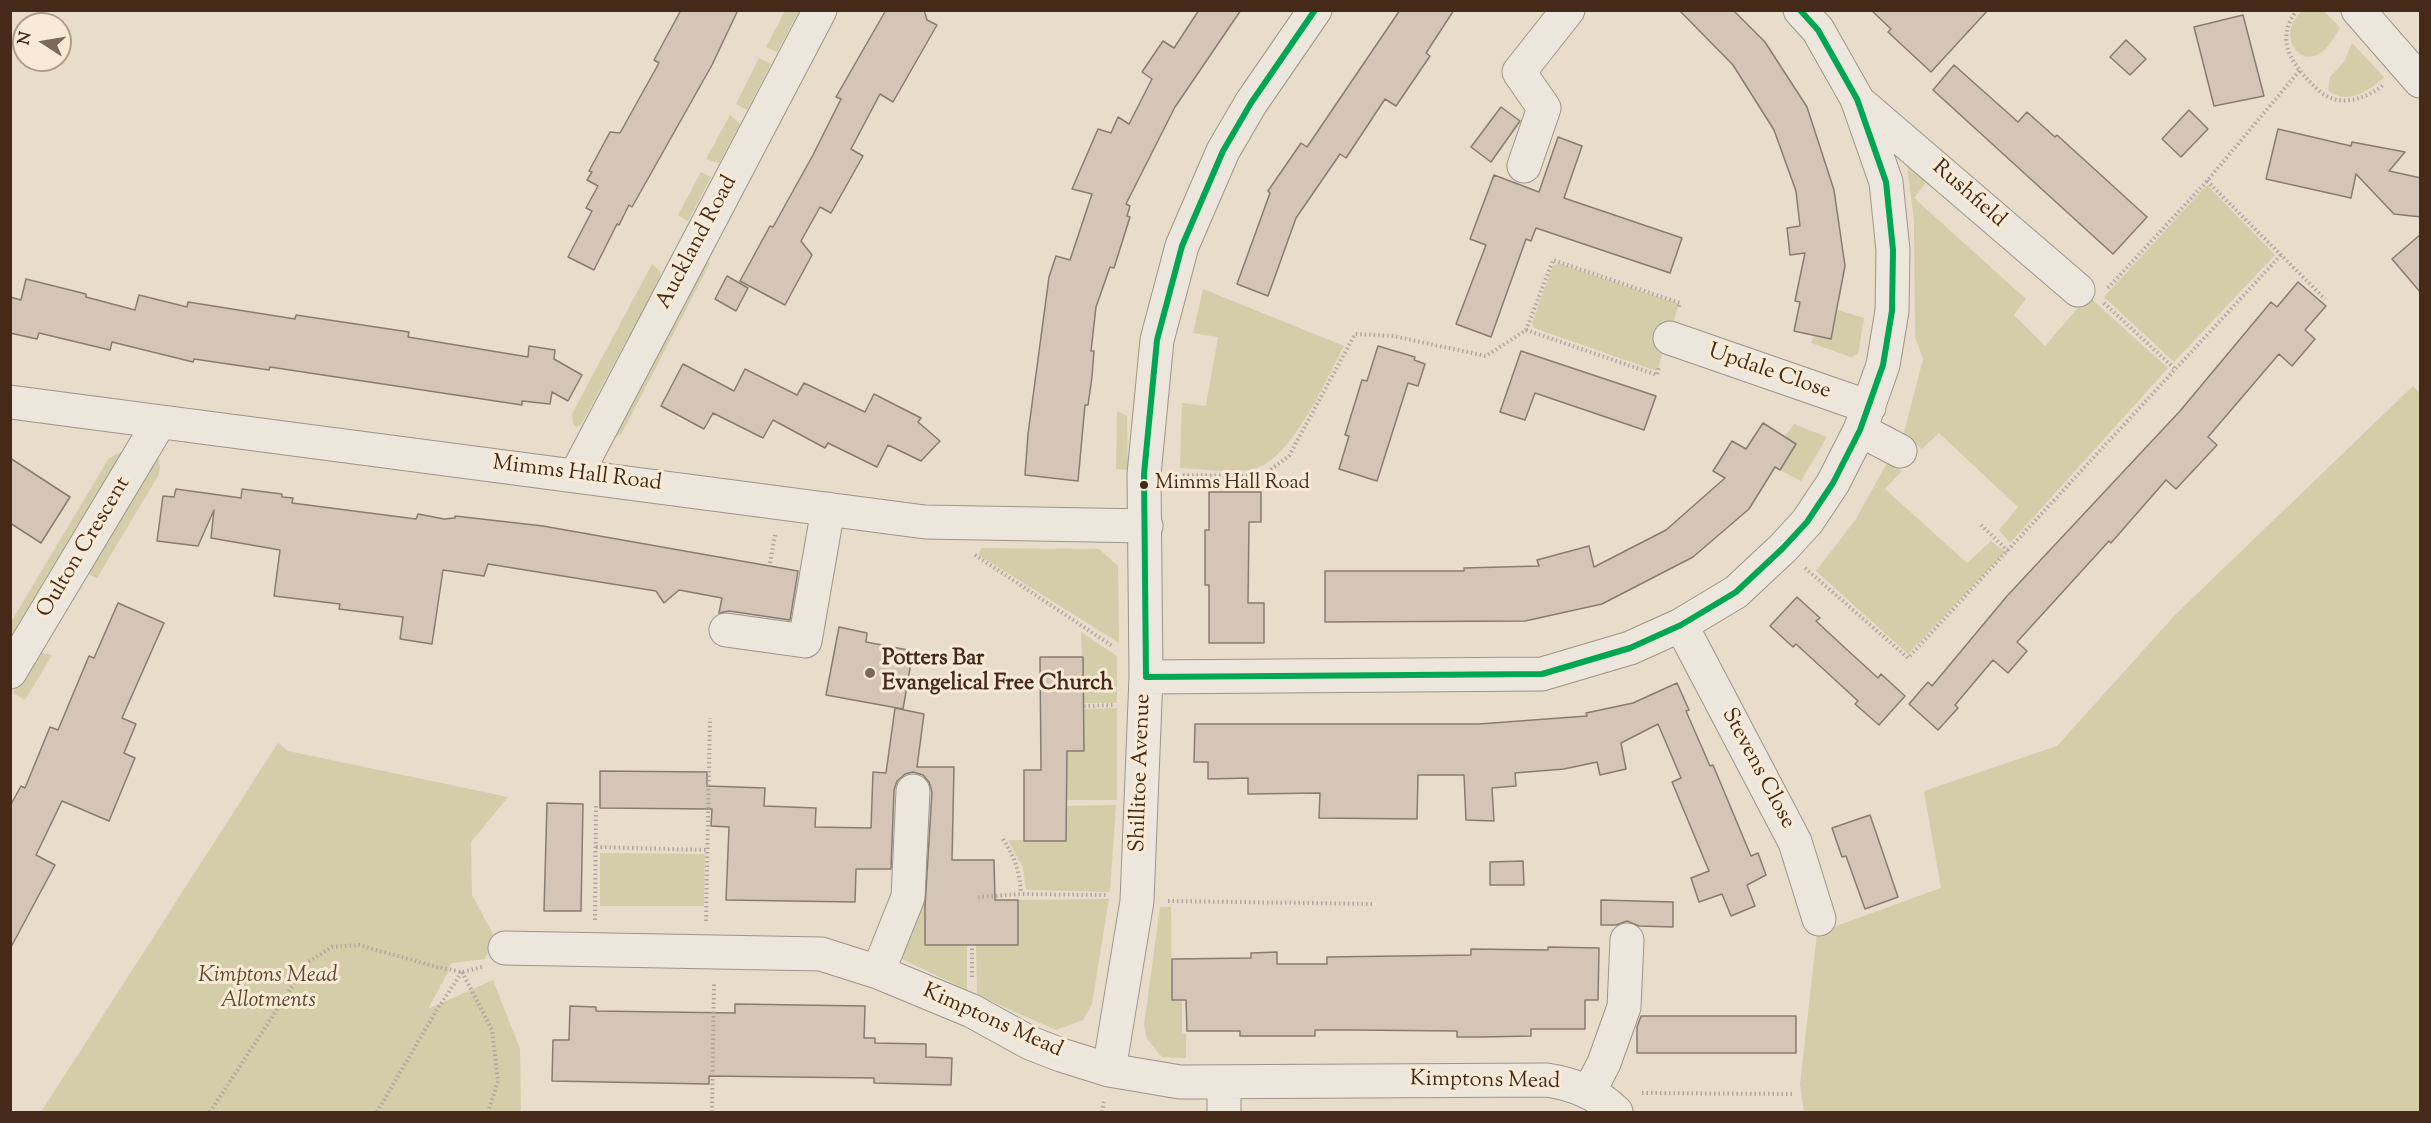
<!DOCTYPE html>
<html>
<head>
<meta charset="utf-8">
<style>
	body { margin:0 }
	#map { position:relative; width:2431px; height:1123px; overflow:hidden; background:#e8dccb; font-family:"Sorts Mill Goudy",serif }
	canvas { display:block }
	.frame { position:absolute; inset:0; border:12px solid #452a1a; pointer-events:none }
	.north { position:absolute; left:12px; top:12px; width:60px; height:60px; box-sizing:border-box; background:#f8ead5; border:2px solid #b09d8a; border-radius:50%; rotate:282deg; font-size:16px; font-weight:700; line-height:24px; text-align:center; color:#452a1a }
	.north::after { content:''; display:block; margin:auto; width:21px; height:27px; background:#7e6858; clip-path:polygon(50% 0,100% 100%,50% 72%,0 100%) }
</style>
</head>
<body>
<div id="map">
<canvas width="2431" height="1123"></canvas>
<div class="frame"></div>
<div class="north">N</div>
</div>
<script>
const c = document.querySelector('canvas').getContext('2d');
c.lineJoin = 'round';
function paint(path, color) { c.fillStyle = color; c.fill(path, 'evenodd'); }
function trace(path, color, width, dash) { c.strokeStyle = color; c.lineWidth = width; c.lineCap = dash ? 'butt' : 'round'; c.setLineDash(dash || []); c.stroke(path); }
function drawText(font, color, halo, rows, align = 'center') {
  c.font = font + ' "Sorts Mill Goudy",serif'; c.lineWidth = 6; c.setLineDash([]); c.textBaseline = 'middle'; c.strokeStyle = halo; c.fillStyle = color; for (const [text, x, y, turn = 0] of rows) {
    c.save(); c.translate(x, y); c.rotate((+turn || 0) * Math.PI / 180); c.textAlign = isNaN(turn) ? turn : align; if (halo) c.strokeText(text, 0, 0); c.fillText(text, 0, 0); c.restore();
  }
}
const green = new Path2D(`
	M785,11H799L777,52L766,47Z
	M2302,11H2324L2340,28C2335,35 2330,46 2323,51C2302,68 2283,43 2293,22C2295,18 2299,14 2302,11Z
	M2352,43L2384,77C2370,91 2346,106 2328,90L2330,77L2344,62Z
	M759,58L771,64L747,110L736,104Z
	M730,115L740,124L719,163L706,159Z
	M1906,158L1930,177L1914,198L2026,299L2014,315L2045,346L2088,296L2168,368L2010,543L1999,530L2018,507L1939,433L1922,449L1904,433L1923,359L1915,337L1914,220Z
	M701,172L711,177L688,221L678,215Z
	M2207,185L2275,255L2174,362L2104,297Z
	M698,257L710,263L621,435L605,440Z
	M652,264L661,272L658,282L581,425L576,427L573,424L572,414Z
	M1560,264L1679,304L1657,371L1534,328L1532,323L1553,265Z
	M1203,289L1344,346C1325,381 1290,465 1249,470C1227,473 1202,469 1180,468L1182,403L1206,406L1218,337L1193,333Z
	M1838,310L1864,318L1858,354L1851,357L1811,343L1814,336L1831,339Z
	M2413,386L2420,394V1112H1804L1800,1084L1817,933L1941,888L1924,791L2057,746L2176,614Z
	M1117,411L1127,416L1128,470L1116,469Z
	M1794,424L1827,437L1801,481L1780,470L1796,444L1785,436Z
	M123,451L11,648V622L109,458Z
	M158,451L160,468L158,476L97,578L86,573Z
	M1888,461L1902,471L1885,489L1967,563L1991,541L2005,552L1908,654L1816,571L1856,519Z
	M981,548L1099,549L1118,566L1119,643L979,555Z
	M1081,632L1117,656V703H1084Z
	M39,652L52,655L25,700L13,693Z
	M1117,708V800H1066L1067,770L1064,752L1084,750L1083,709Z
	M278,743L288,751L508,797L471,842L472,895L494,936L485,959L451,963L447,974L428,1009L493,980L520,1049L521,1112H41Z
	M1116,805L1110,892L1026,890L1023,868L1008,840L1066,841V806Z
	M600,853L705,854L704,906H600Z
	M1109,899L1092,1004L1083,1020L1056,1030L977,995L976,945L1018,900Z
	M922,901H925V945H967V990L900,958Z
	M1160,907H1171L1172,1000H1182V1033L1186,1034V1058L1162,1057L1147,1039L1144,1025Z`);
const building = new Path2D(`
	M681,10H738L712,65L632,207L629,205L619,225L617,224L594,270L568,257L592,211L586,208L598,186L587,180L592,172L589,171L610,132L620,133L659,63L654,60Z
	M886,10H924L927,20L937,25L893,102L880,94L851,149L863,156L831,213L820,207L801,241L812,255L785,305L740,281L770,226L773,227L813,155L841,99L836,97Z
	M1199,10H1241L1175,107L1126,204L1130,206L1127,216L1130,217L1114,268L1110,267L1096,307L1091,351H1094L1092,377L1088,405H1085L1078,481L1025,475L1028,434L1049,277L1056,256L1070,260L1092,194L1072,189L1098,129L1111,133L1118,117L1129,124L1152,79L1142,72L1163,41L1174,48Z
	M1400,10H1454L1426,53L1430,56L1396,106L1385,99L1346,158L1340,154L1296,218L1268,296L1237,284L1270,193L1268,191L1301,143L1307,147Z
	M1679,10H1733L1765,42L1807,107L1834,190L1845,266L1831,339L1794,331L1800,302L1795,301L1805,253L1790,255L1787,228L1800,226L1796,191L1774,130L1733,65Z
	M1871,10H1988L1931,72L1888,32L1891,29Z
	M2243,15L2264,96L2214,106L2194,27Z
	M2126,40L2146,59L2130,75L2110,57Z
	M1954,65L2018,122L2027,112L2055,137L2057,135L2147,217L2113,254L1933,90Z
	M1501,107L1520,121L1491,162L1471,147Z
	M2189,110L2208,129L2181,157L2162,139Z
	M2278,129L2351,146L2352,142L2405,152L2389,171L2421,178V217L2394,214L2356,174L2351,198L2266,179Z
	M1558,137L1582,146L1564,198L1682,238L1670,273L1536,228L1531,241L1526,239L1491,337L1456,324L1486,245L1470,239L1494,175L1539,192Z
	M2421,234V293L2392,259Z
	M727,276L748,288L736,311L715,299Z
	M26,279L86,294V297L135,310L139,295L187,307L188,302L295,319L296,315L409,332L408,337L528,357L529,346L555,350L554,359L582,375L568,401L552,392L550,404L522,401V405L270,367L269,370L194,359L193,362L112,342L110,350L39,333L37,339L10,333V297L21,300Z
	M2298,282L2326,306L2305,330L2315,339L2292,366L2279,354L2208,437L2217,445L2176,489L2166,480L2111,543L2109,541L2017,642L2027,651L2008,673L1993,660L1955,705L1958,708L1938,730L1909,704L1928,682L1932,686L2007,596L2180,411L2271,302L2277,307Z
	M1378,346L1415,357L1414,360L1425,364L1418,386L1408,383L1377,481L1339,469L1349,436L1345,435L1362,380L1367,381Z
	M1521,351L1656,396L1644,430L1535,393L1525,420L1500,412Z
	M683,364L734,391L745,369L797,395L804,383L865,412L874,394L921,418L918,422L940,441L921,461L888,445L877,467L828,443L825,448L773,420L763,438L713,413L704,429L661,406Z
	M1763,423L1796,444L1780,470L1775,467L1749,509L1693,557L1602,604L1525,621L1325,622V571H1464V568L1539,566L1537,560L1589,546L1594,567L1666,530L1725,478L1713,471L1732,441L1746,449Z
	M10,458L70,497L41,543L10,523Z
	M176,489L241,498L242,489L282,494V497L293,498L292,503L416,519L418,514L444,519L455,518V516L543,526L798,571L790,620L729,611L719,613L722,598L679,590L664,603L656,591L488,564L484,576L443,570L432,644L400,639L403,617L339,609L340,604L274,596L280,550L211,538L214,510L198,546L157,541L163,496L174,497Z
	M1209,492H1261V522H1249L1248,603H1264V643H1209V585H1205V530H1209Z
	M1797,597L1820,618L1816,621L1844,647L1878,678L1881,674L1905,696L1879,725L1855,704L1858,701L1832,677L1796,644L1793,647L1770,626Z
	M118,603L164,623L122,718L136,724L124,753L135,758L109,821L62,801L36,855L55,865L10,949V806L21,786L25,788L50,727L58,730L89,656L94,658Z
	M839,627L867,633L866,642L913,651L903,709L826,695Z
	M1040,657H1083L1084,751H1067L1066,841H1024V770H1041Z
	M1677,683L1689,710L1686,711L1710,766L1713,765L1751,856L1758,853L1766,875L1747,885L1755,906L1731,916L1722,894L1699,902L1691,878L1709,871L1672,782L1681,778L1658,724L1621,743L1626,769L1600,775L1597,762L1564,769L1515,773L1516,786L1492,788L1494,821L1466,820L1464,775H1418L1417,819L1319,818L1320,793L1248,794V778L1208,779V762H1194L1195,724H1479L1587,716L1586,713L1633,703Z
	M895,708L924,714L917,767H954L952,860H994L995,900H1018V945H925V906L932,792L929,782L923,775L913,772L905,774L897,781L894,790L891,869H856L855,902L726,900L729,827L711,826L712,809L600,808V771L707,772V786L765,788L764,806L816,808L815,827L871,828L873,772L886,773Z
	M547,803L583,804L581,911H544Z
	M1870,815L1898,897L1865,909L1846,856L1842,857L1832,828Z
	M1523,861L1524,885H1490V862Z
	M1601,900L1673,902V927L1639,926L1627,921L1616,925H1601Z
	M1548,947L1599,948L1598,1000H1585V1029H1531V1036L1482,1037H1457V1031L1354,1030H1315V1036H1240V1031H1187L1186,1000H1172V959L1251,958V953L1277,952V964H1327V957L1471,955V949L1548,950Z
	M735,1004L865,1006L864,1038H875V1043L926,1044V1057L952,1058L951,1085L874,1083V1078L709,1076V1084L552,1081L553,1040H569L570,1006L596,1007V1011L735,1013Z
	M1641,1016H1796V1053H1637V1027Z`);
const path = new Path2D(`
	M2297,10C2275,39 2290,62 2312,84C2317,89 2324,96 2331,98C2348,105 2371,96 2384,84
	M2207,181L2325,299
	M2108,288L2207,181L2300,70
	M2104,303L2174,368
	M1526,330L1657,375L1659,367
	M1174,475L1262,476L1289,456L1355,334L1393,336L1486,356L1526,330L1553,260L1680,303L1678,308
	M1981,525L2008,551
	M975,555L1114,647
	M770,563L775,535
	M1805,568L1908,658L2281,255
	M1084,706L1113,705
	M1003,839C1015,857 1020,873 1021,894
	M596,847L707,850
	M978,897L1021,894L1106,895
	M1168,901L1375,904
	M595,920L596,804
	M706,921L710,718
	M462,972L492,1030L498,1081L488,1112
	M972,977V945
	M1642,1093L1793,1094
	M210,1112L308,962L332,947L359,945L437,967L462,972L482,967
	M377,1112L436,1011L462,972
	M712,1112L714,983
	M1102,1112L1104,1100`);
const minor = new Path2D(`
	M2358,10L2420,81
	M1859,102L2078,290
	M1524,166L1544,108L1519,72L1568,10
	M1670,338L1869,407
	M10,402L925,522L1146,526
	M1860,430L1900,451
	M576,475L820,10
	M1681,625L1795,842L1819,919
	M726,630L805,641L828,509
	M10,672L159,423
	M1146,677L1542,674L1630,648L1681,625L1736,592L1783,548L1807,522L1833,483L1860,430L1883,365L1892,311L1893,250L1886,182L1857,99L1818,30L1800,10
	M505,948L821,954L878,972L972,1011L1030,1043L1061,1055L1109,1070L1180,1082L1547,1080C1573,1084 1597,1093 1616,1112
	M878,972L908,897L913,791
	M1109,1070L1137,901L1146,677L1144,474L1157,340L1182,246L1223,151L1251,103L1315,10
	M1589,1092L1604,1063L1624,1007L1627,940
	M1224,1112V1082`);
const bus1 = new Path2D(`
	M1315,10L1251,103L1223,151L1182,246L1157,340L1144,474L1146,677L1542,674L1630,648L1681,625L1736,592L1783,548L1807,522L1833,483L1860,430L1883,365L1892,311L1893,250L1886,182L1857,99L1818,30L1800,10`);
const markers = [
	[1144,485,5,"#452a1a"],
	[870,673,6,"#7e6858"]
];
const busNames = [
	["Mimms Hall Road",1155,485]
];
const streetNames = [
	["Rushfield",1968,195,41],
	["Auckland Road",698,243,-62],
	["Updale Close",1769,373,19],
	["Mimms Hall Road",577,475,7],
	["Oulton Crescent",85,548,-59],
	["Stevens Close",1757,769,62],
	["Shillitoe Avenue",1142,773,-88],
	["Kimptons Mead",992,1022,24],
	["Kimptons Mead",1485,1082,1]
];
const poiNames = [
	["Potters Bar",882,660],
	["Evangelical Free Church",882,685]
];
const parkNames = [
	["Kimptons Mead",268,977],
	["Allotments",268,1002]
];
paint(green, '#d3cda9');
paint(building, '#d5c5b7');
trace(building, '#877c71', 1.5);
trace(minor, '#9e9488', 35);
trace(path, '#aea69e', 4, [1.5, 3]);
trace(minor, '#ece6dd', 33);
trace(bus1, '#00a651', 6);
for (const [x, y, r, color] of markers) { const dot = new Path2D(); dot.arc(x, y, r, 0, 2 * Math.PI); c.fillStyle = color; c.fill(dot); trace(dot, '#f8ead5', 2); }
drawText('20px', '#452a1a', '#f8ead5', busNames, 'left');
drawText('22px', '#452a1a', '#f8ead5', streetNames);
drawText('bold 22px', '#452a1a', '#f8ead5', poiNames, 'left');
drawText('italic 22px', '#5e4831', '#f8ead5', parkNames);
</script>
</body>
</html>
